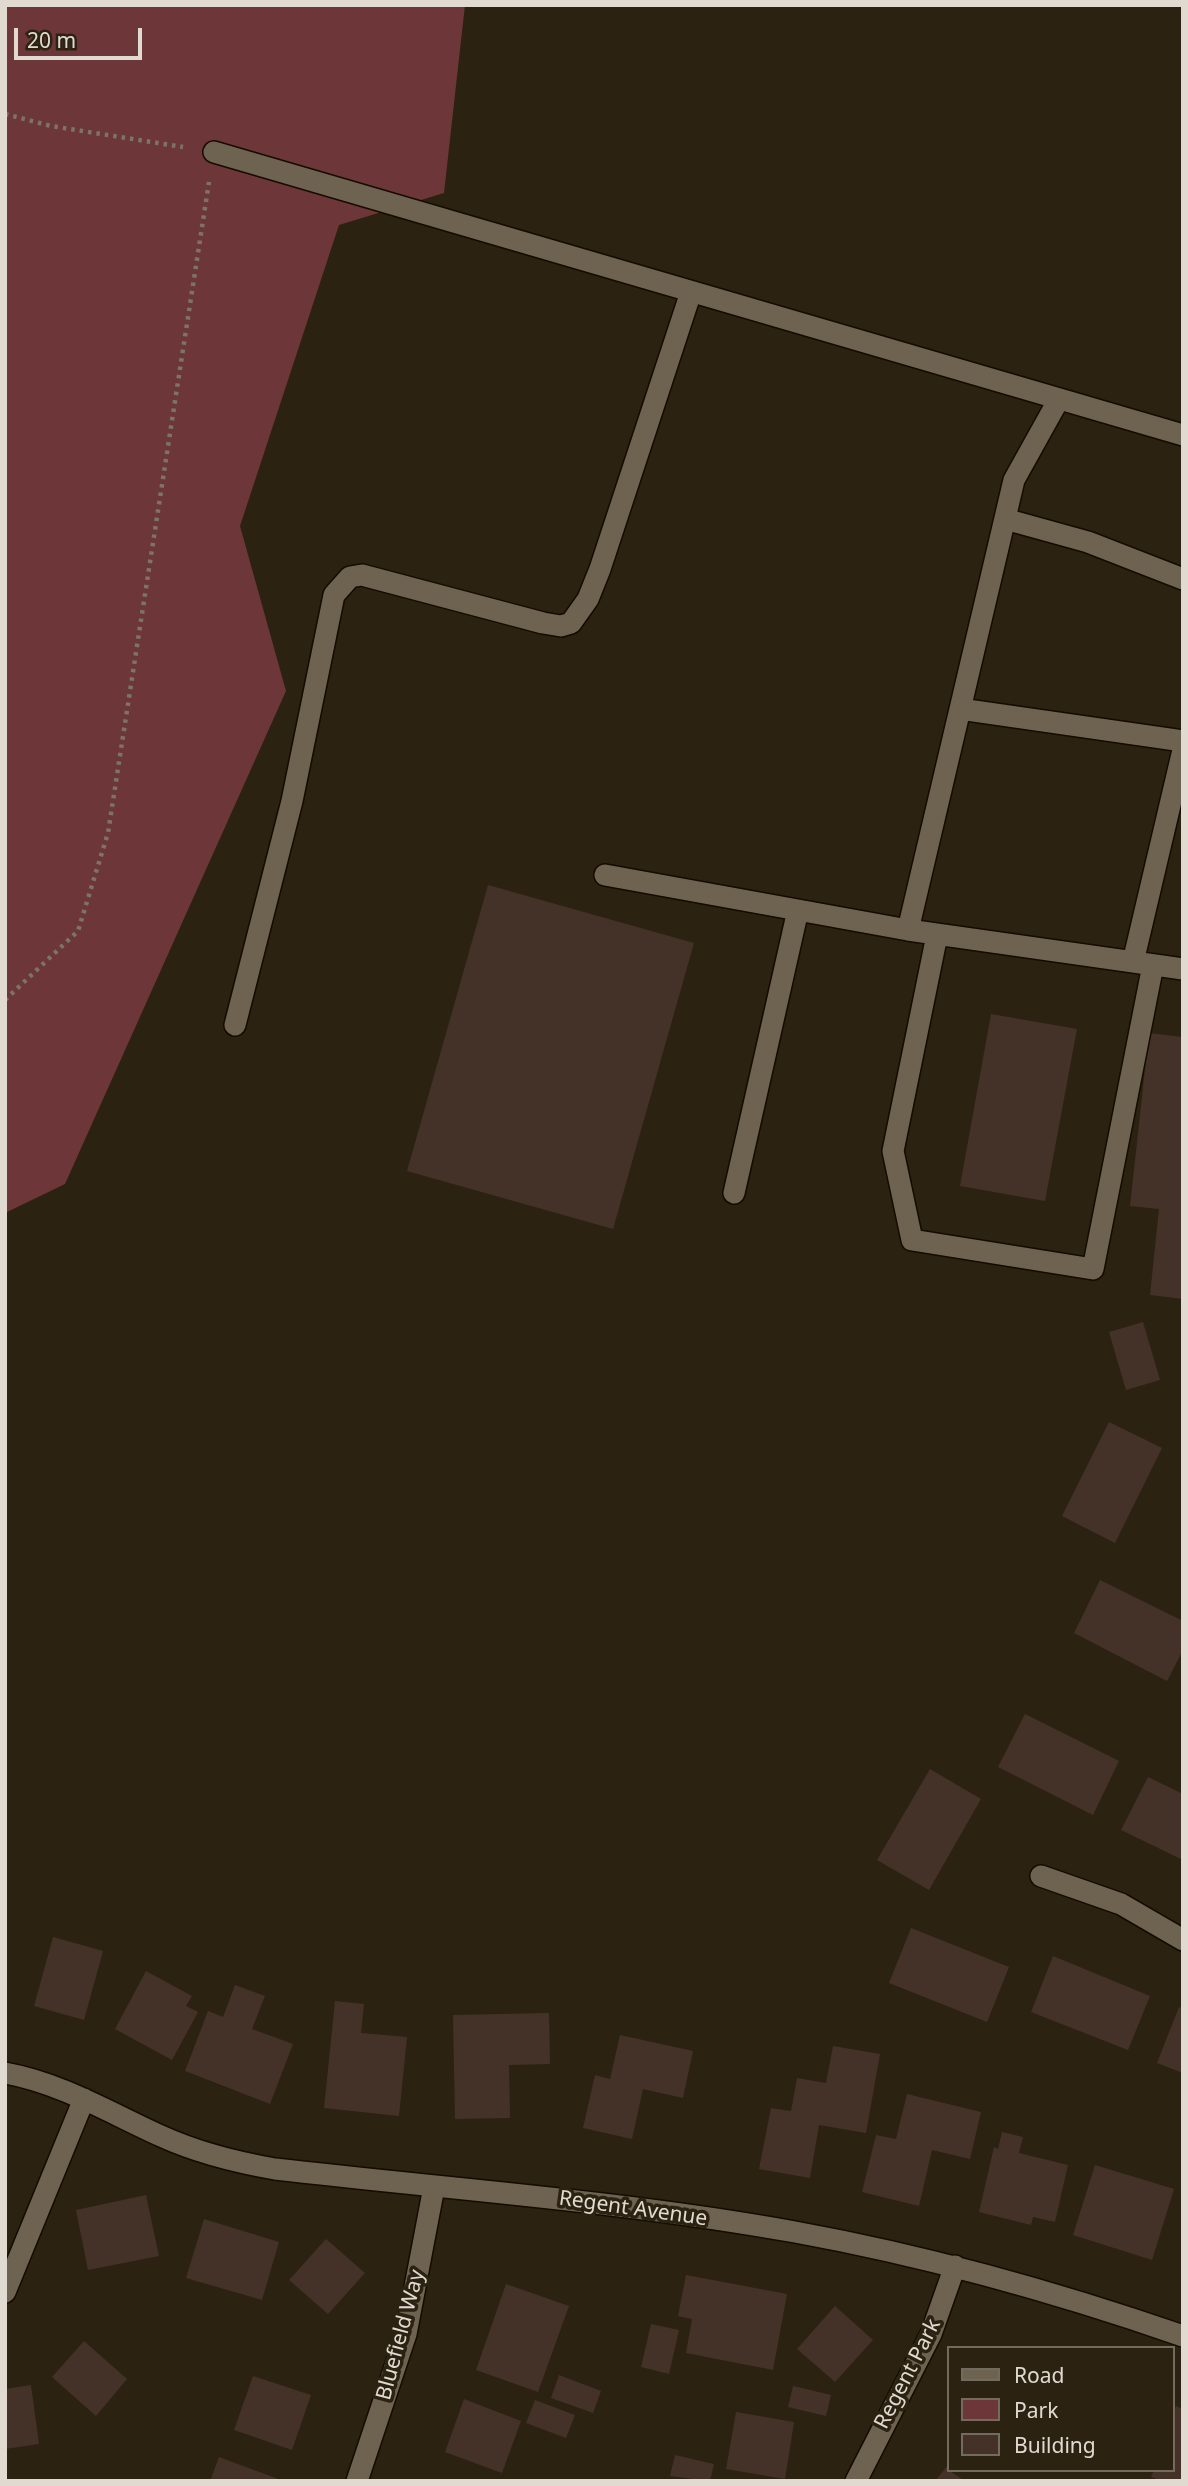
<!DOCTYPE html>
<html>
<head>
<meta charset="utf-8">
<style>
	body { margin:0 }
	#map { position:relative; width:1188px; height:2486px; overflow:hidden; background:#2b2212; font-family:"Noto Sans",sans-serif }
	canvas { display:block }
	.frame { position:absolute; inset:0; border:7px solid #e0dad0; pointer-events:none }
	.legend { position:absolute; left:947px; top:2346px; width:228px; height:126px; box-sizing:border-box; background:#2b2212; border:2px solid #736c5e; margin:0; padding:9px 12px; list-style:none; font-size:21px; color:#e0dad0 }
	.legend li { display:flex; align-items:center; gap:14px; height:35px }
	.legend b { width:35px; border:2px solid #736c5e }
	.scale { position:absolute; left:14px; top:28px; width:128px; height:32px; box-sizing:border-box; border:4px solid #e0dad0; border-top:0; padding-left:9px; font-size:21px; line-height:24px; white-space:nowrap; color:#e0dad0; -webkit-text-stroke:5px #2b2212; paint-order:stroke }
</style>
</head>
<body>
<div id="map">
<canvas width="1188" height="2486"></canvas>
<div class="frame"></div>
<ul class="legend">
<li><b style="height:9px;background:#6e6351"></b>Road</li>
<li><b style="height:19px;background:#6d3638"></b>Park</li>
<li><b style="height:19px;background:#443229"></b>Building</li>
</ul>
<div class="scale">20 m</div>
</div>
<script>
const c = document.querySelector('canvas').getContext('2d');
c.lineJoin = 'round';
function paint(path, color) { c.fillStyle = color; c.fill(path, 'evenodd'); }
function trace(path, color, width, dash) { c.strokeStyle = color; c.lineWidth = width; c.lineCap = dash ? 'butt' : 'round'; c.setLineDash(dash || []); c.stroke(path); }
function drawText(font, color, halo, rows, align = 'center') {
  c.font = font + ' "Noto Sans",sans-serif'; c.lineWidth = 7; c.setLineDash([]); c.textBaseline = 'middle'; c.strokeStyle = halo; c.fillStyle = color; for (const [text, x, y, turn = 0] of rows) {
    c.save(); c.translate(x, y); c.rotate((+turn || 0) * Math.PI / 180); c.textAlign = isNaN(turn) ? turn : align; if (halo) c.strokeText(text, 0, 0); c.fillText(text, 0, 0); c.restore();
  }
}
const green = new Path2D(`
	M5,5H465L444,193L339,225L240,526L286,691L65,1184L5,1213Z`);
const building = new Path2D(`
	M488,885L694,943L613,1229L407,1171Z
	M991,1014L1077,1029L1045,1201L960,1186Z
	M1149,1033L1183,1037V1299L1150,1295L1159,1209L1130,1206Z
	M1143,1322L1160,1380L1126,1390L1109,1332Z
	M1109,1422L1162,1448L1115,1543L1062,1516Z
	M1100,1580L1183,1621V1650L1167,1681L1074,1633Z
	M1025,1714L1119,1761L1093,1815L998,1767Z
	M930,1769L981,1799L929,1890L877,1860Z
	M1148,1777L1183,1794V1860L1121,1830Z
	M911,1928L1009,1967L987,2022L889,1983Z
	M53,1937L103,1951L84,2020L34,2006Z
	M1053,1956L1150,1996L1128,2050L1031,2012Z
	M146,1971L192,1996L186,2006L198,2012L172,2060L115,2029Z
	M235,1985L265,1996L252,2029L293,2044L270,2104L185,2071L208,2011L223,2017Z
	M335,2001L364,2004L361,2033L407,2037L399,2116L324,2108Z
	M1179,2007L1183,2009V2073L1157,2063Z
	M549,2013L550,2064L509,2065L510,2118L455,2119L453,2015Z
	M620,2035L693,2051L683,2098L643,2089L632,2139L583,2128L595,2075L610,2079Z
	M833,2046L880,2054L866,2133L819,2125L810,2178L759,2169L771,2108L791,2111L797,2078L826,2083Z
	M907,2094L981,2112L970,2159L932,2150L919,2206L862,2192L876,2135L896,2139Z
	M1002,2132L1023,2137L1019,2153L1068,2165L1055,2222L1033,2217L1031,2225L979,2212L994,2147L998,2149Z
	M1095,2165L1174,2189L1152,2260L1073,2235Z
	M146,2195L159,2256L88,2270L76,2210Z
	M204,2219L279,2242L262,2300L186,2278Z
	M326,2239L365,2273L328,2314L289,2280Z
	M686,2275L787,2294L773,2370L686,2353L692,2319L678,2316Z
	M506,2284L569,2306L538,2392L476,2370Z
	M835,2306L873,2340L835,2382L797,2349Z
	M651,2324L679,2330L669,2374L641,2367Z
	M84,2341L127,2379L96,2416L52,2377Z
	M559,2375L601,2391L593,2413L551,2398Z
	M253,2376L311,2395L292,2450L234,2430Z
	M31,2385L39,2444L5,2449V2389Z
	M793,2386L831,2395L826,2416L788,2407Z
	M464,2399L521,2421L502,2473L445,2452Z
	M535,2400L575,2415L566,2438L526,2423Z
	M1176,2406L1183,2409V2481H1162L1151,2477L1154,2470H1172V2417Z
	M736,2412L794,2422L785,2479L726,2469Z
	M675,2455L714,2464L710,2481L670,2476Z
	M219,2457L281,2480L280,2481H210Z
	M948,2465V2470L965,2481H935Z`);
const path = new Path2D(`
	M5,114L51,126L183,147
	M5,1000L78,931L108,833L209,182`);
const minor = new Path2D(`
	M214,152L1183,435
	M1059,399L1014,480L908,930L1183,969
	M1005,519L1088,542L1183,579
	M960,709L1183,741
	M605,875L908,930
	M937,935L893,1151L912,1240L1093,1269L1153,965
	M1133,962L1183,750
	M235,1025L292,801L334,595L350,577L362,575L543,623L561,626L571,623L588,599L600,569L691,292
	M734,1193L798,910
	M1041,1876L1121,1904L1183,1940
	M5,2073C61,2083 110,2113 161,2136C198,2153 235,2162 275,2169C448,2189 623,2201 795,2232C927,2256 1056,2292 1183,2336
	M5,2292L84,2099
	M357,2481L406,2334L434,2187
	M856,2481L931,2334L955,2266`);
const streetNames = [
	["Regent Avenue",633,2209,8],
	["Bluefield Way",401,2335,-75],
	["Regent Park",908,2374,-63]
];
paint(green, '#6d3638');
paint(building, '#443229');
trace(minor, '#140c01', 24);
trace(path, '#7c7467', 4.5, [3.5, 5]);
trace(minor, '#6e6351', 21);
drawText('21px', '#e0dad0', '#2b2212', streetNames);
</script>
</body>
</html>
